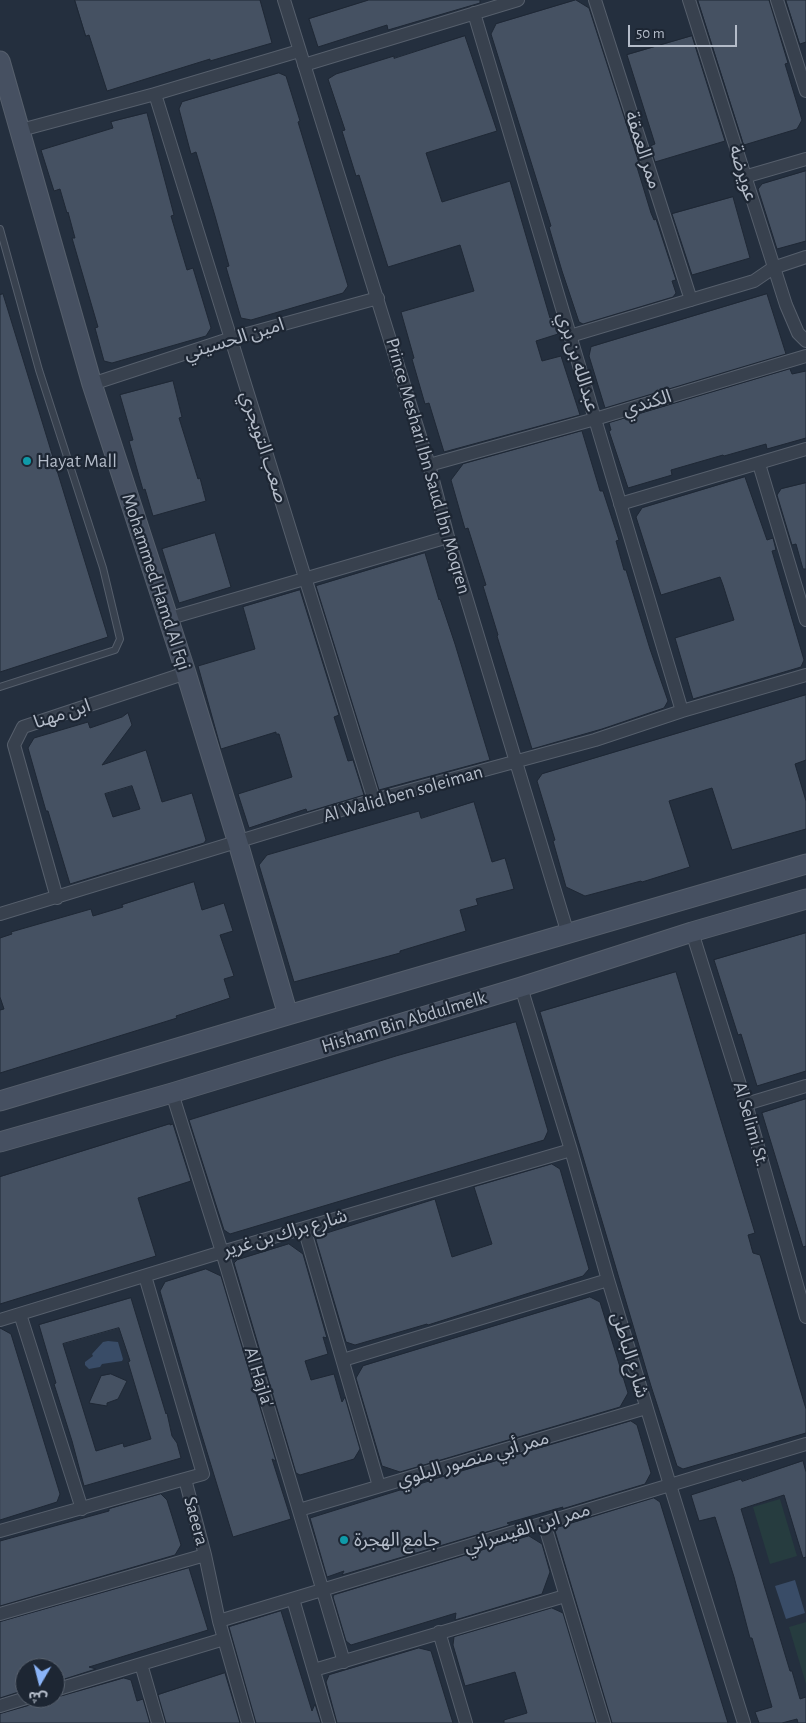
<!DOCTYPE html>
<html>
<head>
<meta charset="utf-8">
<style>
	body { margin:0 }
	#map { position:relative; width:806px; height:1723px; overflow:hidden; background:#242f3e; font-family:"Alegreya Sans","Noto Sans Arabic",sans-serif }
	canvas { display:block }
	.north { position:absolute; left:15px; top:1658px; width:50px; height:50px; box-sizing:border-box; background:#1d2633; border:1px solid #59626f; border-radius:50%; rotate:188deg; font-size:14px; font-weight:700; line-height:20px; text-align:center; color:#b4bcc9 }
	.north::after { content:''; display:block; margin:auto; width:18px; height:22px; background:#8ab4f8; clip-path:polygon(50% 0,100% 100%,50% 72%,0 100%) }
	.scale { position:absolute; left:628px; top:25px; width:109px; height:22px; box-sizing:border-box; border:2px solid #b4bcc9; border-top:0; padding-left:6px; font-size:15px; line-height:18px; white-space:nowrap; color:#b4bcc9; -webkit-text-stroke:4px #1d2633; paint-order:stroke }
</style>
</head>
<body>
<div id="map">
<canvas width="806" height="1723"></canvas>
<div class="north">ش</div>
<div class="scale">50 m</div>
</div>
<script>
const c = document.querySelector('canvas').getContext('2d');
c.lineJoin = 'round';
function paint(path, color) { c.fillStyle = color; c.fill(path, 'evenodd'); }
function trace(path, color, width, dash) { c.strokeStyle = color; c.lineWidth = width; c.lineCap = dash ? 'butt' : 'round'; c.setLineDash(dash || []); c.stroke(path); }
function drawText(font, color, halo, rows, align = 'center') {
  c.font = font + ' "Alegreya Sans","Noto Sans Arabic",sans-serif'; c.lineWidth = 4.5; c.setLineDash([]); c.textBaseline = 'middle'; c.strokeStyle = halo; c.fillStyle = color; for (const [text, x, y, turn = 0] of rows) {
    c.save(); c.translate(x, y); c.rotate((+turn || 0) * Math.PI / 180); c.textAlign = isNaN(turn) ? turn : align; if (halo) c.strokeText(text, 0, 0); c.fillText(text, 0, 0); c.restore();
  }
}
const green = new Path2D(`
	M780,1499L797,1556L770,1564L753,1507Z
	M806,1622V1684L789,1627Z`);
const water = new Path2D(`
	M108,1341L118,1342L123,1359L122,1361L102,1364L100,1367L89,1369L85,1365V1362L93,1356L92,1354L103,1342Z
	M795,1580L805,1613L786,1619L775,1586Z`);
const building = new Path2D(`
	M75,0H260L272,43L210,61V59L107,91L89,35L86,36Z
	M369,0H480V3L388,30L387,25L318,47L309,19Z
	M576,0L589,8L640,166L637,167L651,213L654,220L656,219L676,280L672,281L676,293L673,297L583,324L579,322L562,271L549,227L551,226L491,34L496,24Z
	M698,0H769L788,63L785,64L802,120L797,129L744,145Z
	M786,0H806V42L800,44Z
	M465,36L497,131L426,153L442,202L510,181L550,318L552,317L558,334L536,341L542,361L561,356L580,415L444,452L429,403L425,404L412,359L414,358L401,312L474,291L460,245L388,267L359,175L356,176L342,131L345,130L328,79L336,74L394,56V58Z
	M692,36L725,141L655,162L650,146L655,144L627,55Z
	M279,73L286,76L300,121L298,122L348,286L343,293L251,320L241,318L226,267L229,266L215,216L196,152L191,154L179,109L182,102Z
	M147,113L174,215L171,216L187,270L193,268L211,328L206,336L112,363L104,361L95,328L98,327L72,238H75L68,212L67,213L60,189L54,191L41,150L113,128L111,122Z
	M806,171V241L777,249L758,189L762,184Z
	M733,197L750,258L692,275L672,214Z
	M3,294L108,637L0,672V295Z
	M767,294L786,354L605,408L589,356L591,347Z
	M790,369L792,374L806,371V438L767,449L766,444L724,456L723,455L671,470L672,475L628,488L609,431L611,430L609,423Z
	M173,381L182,417L179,418L198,479L200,478L206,501L153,516L145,489L143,490L129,441L133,440L120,395Z
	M582,431L600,491H603L619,540L616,541L624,570H626L650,649L668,701L664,708L602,729L532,749L497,636L498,635L483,586L486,585L468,528L465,529L451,480L463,464Z
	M745,477L767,540L773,538L776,550L772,551L804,660L801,667L693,699L675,638L734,620L723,585L720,577L661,595L636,517L642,508Z
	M806,483V569H803L796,544L792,545L777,495L781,489Z
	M215,533L231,587L179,603L162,549Z
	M425,553L439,600L440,599L455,644L490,760L379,790L316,586Z
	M300,590L339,715L334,717L348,761L353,760L364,795L307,812L306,809L249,828L238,794L292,777L279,734H276V732L221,749L198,666L255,649L243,607Z
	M806,695V760L795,764L806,801V829L732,850L712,788L669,801L690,867L642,882L641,881L585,896L566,887L553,841L555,840L537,781L542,774Z
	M128,713L132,725L102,765L146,750L162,802L192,793L206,840L204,843L70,884L48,811H46L28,748L34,738L88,722L90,728L122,717ZM132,786L140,809L113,817L105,794Z
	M474,802L492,862L505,858L514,889L476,899L478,905L460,910L466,931L400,951V953L294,982L259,865L267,855L419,811L421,818Z
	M194,882L202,910L224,903L233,931L220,935L234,976L224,979L230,998L176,1016L177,1018L0,1073V1010L4,1009L0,997V938L12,934L11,932L91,909L93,916L123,907L122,905Z
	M806,933V1071L757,1086L741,1034L738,1035L714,960Z
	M676,972L755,1233L748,1235L753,1253L760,1255L806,1409V1433L683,1469L677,1466L651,1386L540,1012Z
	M516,1022L548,1131L544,1140L230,1234L224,1230L189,1120L396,1056Z
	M806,1099V1246L803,1247L762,1113Z
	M170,1124V1125L173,1124L191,1181L138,1198L156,1256L0,1304V1177Z
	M552,1164L560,1169L589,1269L583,1276L428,1325L427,1324L355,1345L346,1342L316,1240L317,1236L435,1199L452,1257L492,1244L474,1187Z
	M289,1244L303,1254L327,1338L323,1337L328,1354L305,1361L311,1380L334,1374L342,1402L345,1397L360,1449L354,1459L300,1475L296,1473L234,1263L237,1260Z
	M206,1269L221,1276L276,1461L272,1459L291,1519L233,1537L199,1426L160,1291L165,1282Z
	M590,1297L600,1302L628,1393L620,1407L400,1472L382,1466L356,1378L363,1366Z
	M131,1298L166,1414L167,1413L172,1436L177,1443L181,1458L84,1486L72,1441L54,1384L56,1383L39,1325ZM119,1328L130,1361L128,1362L151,1439L124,1447L123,1443L96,1451L63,1344Z
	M0,1328L11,1334L60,1494L57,1502L0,1520Z
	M111,1374L127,1381L118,1399L107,1403V1406L89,1403L101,1376Z
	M631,1421L637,1425L651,1473L645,1484L562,1509L563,1507L507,1523L510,1525L342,1575L344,1571L327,1577L310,1518L429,1481H428Z
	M803,1461L806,1472V1557L803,1558L784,1495L741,1509L790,1671H792L800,1699L806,1697V1723H798L797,1719L782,1723H759L755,1712L772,1707L752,1638H750L734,1577L715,1517L699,1521L691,1495L741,1479L742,1481Z
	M161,1494L167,1500L181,1545L175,1555L0,1606V1541L109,1511V1509Z
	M654,1498L660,1502L728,1723H612L555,1531L556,1528Z
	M529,1536L542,1544L550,1572L542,1594L455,1620L456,1613L351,1645L346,1641L333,1597L334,1595Z
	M189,1568L208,1630L89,1667L96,1669L55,1682V1668H25V1690L0,1698V1622Z
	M552,1608L563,1613L596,1723H504V1720L527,1713L515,1672L465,1686L453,1645L454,1637Z
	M281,1611L312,1711L315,1704L321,1723H256L229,1627Z
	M419,1648L431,1651L453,1723H337L326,1682L329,1675Z
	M225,1673L240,1723H166L158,1695Z
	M124,1678L131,1680L137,1701L143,1699L150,1723H0V1714Z`);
const lane = new Path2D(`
	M0,229L39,370L103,568L120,639L115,650L0,687`);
const street = new Path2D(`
	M284,0L429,465L448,537L568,934
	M595,0L691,300
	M689,0L786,305L798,333L806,341
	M777,0L806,91
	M474,13L682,711
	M304,65L518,0
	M155,94L374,800
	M21,130L155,94L299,51
	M744,177L806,159
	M570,336L754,281L773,268L806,257
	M92,384L229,339L378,298
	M759,464L806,620
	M429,465L595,419L806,356
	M620,504L806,449
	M167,619L448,537
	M57,898L14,745L23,727L186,673
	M0,914L374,800L595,740L682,711L806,675
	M692,932L746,1104L806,1317
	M521,987L571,1150L608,1280L670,1485L744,1723
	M172,1093L222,1252L344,1662
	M746,1104L806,1086
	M304,1228L379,1486
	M145,1276L203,1474L185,1479L205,1555L219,1621L248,1723
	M20,1314L82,1509
	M0,1320L222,1252L571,1150
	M343,1360L608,1280
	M299,1510L646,1408
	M544,1523L604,1723
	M0,1531L185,1479
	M293,1599L329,1723
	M0,1614L205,1555
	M219,1621L806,1444
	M439,1632L466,1723
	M141,1664L158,1723
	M314,1670L565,1596
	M55,1690L224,1639
	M0,1706L26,1698`);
const secondary = new Path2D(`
	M0,61L92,384L186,673L238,843L288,1015
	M0,1101L288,1015L806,864
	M0,1142L172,1093L521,987L692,932L806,899`);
const markers = [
	[27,461,5,"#0f9aa8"],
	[344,1540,5,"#0f9aa8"]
];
const streetNames = [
	["ممر العمقة",643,150,72],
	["عويرضة",743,173,73],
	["امين الحسيني",234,339,-17],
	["عبدالله بن بري",578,362,73],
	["الكندي",647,403,-17],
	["صعب التويجري",264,447,72],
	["Prince Meshari Ibn Saud Ibn Moqren",428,466,74],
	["Mohammed Hamd Al Fqi",156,582,72],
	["ابن مهنا",62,714,-18],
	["Al Walid ben soleiman",403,794,-16],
	["Hisham Bin Abdulmelk",404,1022,-17],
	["Al Selimi St.",751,1124,74],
	["شارع براك بن غرير",285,1233,-16],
	["شارع الباطن",630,1355,73],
	["Al Hajla'",259,1377,73],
	["ممر أبي منصور البلوي",473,1459,-16],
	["Saeera",196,1521,75],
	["ممر ابن القيسراني",527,1528,-17]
];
const poiNames = [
	["Hayat Mall",37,461],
	["جامع الهجرة",354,1540]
];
paint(green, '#263c3f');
paint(water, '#394c67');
paint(building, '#455162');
trace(building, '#1f2835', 1);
trace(lane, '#565f6c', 8);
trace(street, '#565f6c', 14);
trace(secondary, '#565f6c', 21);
trace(lane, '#38414e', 6);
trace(street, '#38414e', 12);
trace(secondary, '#465061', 19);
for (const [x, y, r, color] of markers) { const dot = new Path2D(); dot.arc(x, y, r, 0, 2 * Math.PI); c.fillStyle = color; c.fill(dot); trace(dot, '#1d2633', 2); }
drawText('19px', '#b4bcc9', '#1d2633', streetNames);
drawText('19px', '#b4bcc9', '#1d2633', poiNames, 'left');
</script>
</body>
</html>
